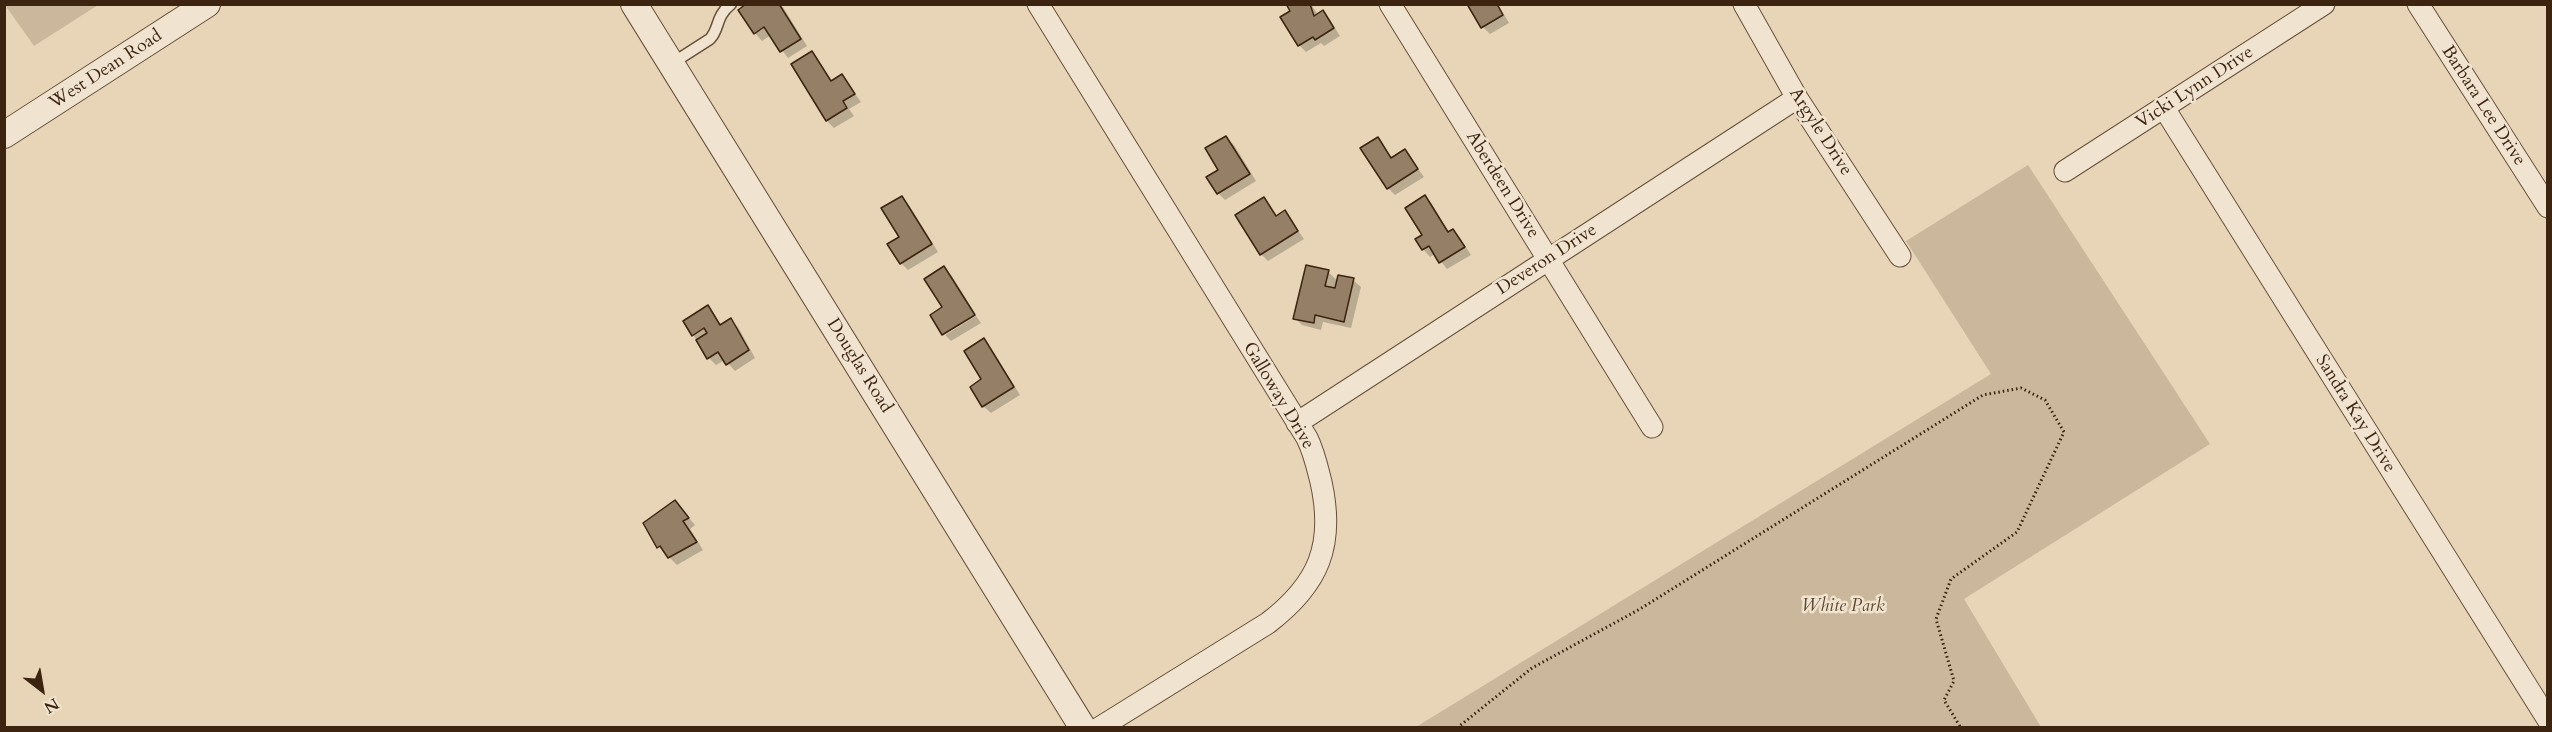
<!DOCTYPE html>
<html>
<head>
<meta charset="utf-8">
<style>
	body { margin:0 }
	#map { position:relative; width:2552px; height:732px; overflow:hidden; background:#e8d5b7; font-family:Cardo,serif }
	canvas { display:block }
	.frame { position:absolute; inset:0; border:6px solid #3c2410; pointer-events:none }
	.north { position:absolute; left:12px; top:660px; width:60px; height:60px; -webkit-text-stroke:4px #f0e4d0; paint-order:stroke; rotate:149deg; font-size:16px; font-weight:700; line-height:24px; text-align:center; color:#3c2410 }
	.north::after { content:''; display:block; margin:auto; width:21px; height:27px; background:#3c2410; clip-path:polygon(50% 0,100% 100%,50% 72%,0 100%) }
</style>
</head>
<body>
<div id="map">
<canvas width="2552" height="732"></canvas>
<div class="frame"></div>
<div class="north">N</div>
</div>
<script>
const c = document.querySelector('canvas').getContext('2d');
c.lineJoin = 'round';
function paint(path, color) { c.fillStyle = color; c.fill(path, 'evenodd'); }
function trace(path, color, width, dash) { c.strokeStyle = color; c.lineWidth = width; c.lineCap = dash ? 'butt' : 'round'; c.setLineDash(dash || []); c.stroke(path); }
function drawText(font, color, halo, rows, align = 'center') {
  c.font = font + ' Cardo,serif'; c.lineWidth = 5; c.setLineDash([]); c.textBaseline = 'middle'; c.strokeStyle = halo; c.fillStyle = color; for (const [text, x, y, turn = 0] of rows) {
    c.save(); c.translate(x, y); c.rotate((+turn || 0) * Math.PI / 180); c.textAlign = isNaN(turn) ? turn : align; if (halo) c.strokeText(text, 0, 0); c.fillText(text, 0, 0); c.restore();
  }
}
const green = new Path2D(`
	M5,5H98L34,46Z
	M2028,165L2210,444L1964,599L2041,727H1416L1991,374L1906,241Z`);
const shadow = new Path2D(`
	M749,4H781L807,46L788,58L771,35L762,41L755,33Z
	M1288,4H1311L1318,15L1323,12L1330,20L1340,36L1324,46L1321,43L1306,52L1299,45L1292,11Z
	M1469,4H1498L1509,23L1490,34L1483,27Z
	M812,53L832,82L842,76L861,102L849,109L854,116L834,128L827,121L793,65Z
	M1226,138L1234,145L1256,181L1225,200L1218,193Z
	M1377,139L1392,158L1405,150L1424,177L1395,195L1388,188Z
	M1425,197L1432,204L1449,233L1453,231L1460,238L1471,255L1447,269L1435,254L1430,257L1423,249Z
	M901,198L909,205L938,252L908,270L901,263Z
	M1264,199L1277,217L1285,212L1304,239L1268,261L1261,254Z
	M944,268L952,276L975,313L943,332Z
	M1328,272L1338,281L1353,280L1361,287L1351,328L1323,322L1321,330L1302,325L1295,318Z
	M708,307L722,326L731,320L738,327L755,358L735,371L725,360L716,365L709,358L693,335Z
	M976,316L981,323L951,341L945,335Z
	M984,340L991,348L1020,395L991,413L983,406Z
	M675,502L695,525L690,529L703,550L677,565L659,547L645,523Z`);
const building = new Path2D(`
	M746,4H779L801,39L780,52L764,27L754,34L738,10Z
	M1286,4H1310L1314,16L1323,10L1334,28L1315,40L1313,37L1298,46L1280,17L1290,11Z
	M1467,4H1497L1503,15L1481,28Z
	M812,51L831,81L842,74L855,94L843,101L847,108L826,121L791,64Z
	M1226,136L1250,174L1217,194L1206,177L1218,170L1205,148Z
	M1378,137L1391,158L1405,149L1418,169L1387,189L1360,148Z
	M1425,195L1448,232L1453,229L1465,247L1439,263L1429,246L1422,250L1415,239L1422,235L1405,208Z
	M902,196L932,244L900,264L887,244L899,237L881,208Z
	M1264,197L1276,216L1285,210L1298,231L1260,255L1235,215Z
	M1306,265L1329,270L1325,286L1335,288L1338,275L1354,278L1344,322L1315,315L1314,323L1293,319Z
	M944,266L975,315L942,335L930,315L942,307L924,279Z
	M708,305L720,325L731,318L749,350L726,365L718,352L707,359L696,340L707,333L704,328L692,336L683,321Z
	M984,338L1014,387L982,407L970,387L981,379L964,351Z
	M675,500L689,518L683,521L697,542L668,558L660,546L657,548L643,523Z`);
const path = new Path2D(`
	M1457,728L1532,668L1640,609L1983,395L2021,388L2045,400L2064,432L2017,532L1951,579L1936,619L1954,681L1944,700L1961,728`);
const service = new Path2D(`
	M671,64L710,39C720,28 715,17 731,4`);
const minor = new Path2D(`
	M1038,4L1307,438C1314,452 1317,466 1321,482C1335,545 1319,584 1268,623L1099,728
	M1390,4L1652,427
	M1744,4L1797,98L1900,256
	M2418,4L2548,207
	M2164,108L2548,720
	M2065,171L2324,4
	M1297,423L1797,98`);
const tertiary = new Path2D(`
	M634,4L1083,728
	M4,135L207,4`);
const streetNames = [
	["West Dean Road",106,70,-33],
	["Vicki Lynn Drive",2195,88,-33],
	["Barbara Lee Drive",2483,106,57],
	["Argyle Drive",1820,132,57],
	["Aberdeen Drive",1502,185,58],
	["Deveron Drive",1547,260,-33],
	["Douglas Road",859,366,58],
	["Galloway Drive",1278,396,59],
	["Sandra Kay Drive",2355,414,58]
];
const parkNames = [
	["White Park",1843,607]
];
paint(green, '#cbb79b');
paint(shadow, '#0003');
paint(building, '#958067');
trace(building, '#3c2410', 1.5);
trace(service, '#67503a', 13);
trace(minor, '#67503a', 23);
trace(tertiary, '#67503a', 28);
trace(path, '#3c2410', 3, [1.5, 3]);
trace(service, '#f0e4d0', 10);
trace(minor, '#f0e4d0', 21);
trace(tertiary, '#f0e4d0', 26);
drawText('18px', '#3c2410', '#f0e4d0', streetNames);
drawText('italic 18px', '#604933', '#f0e4d0', parkNames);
</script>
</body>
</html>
